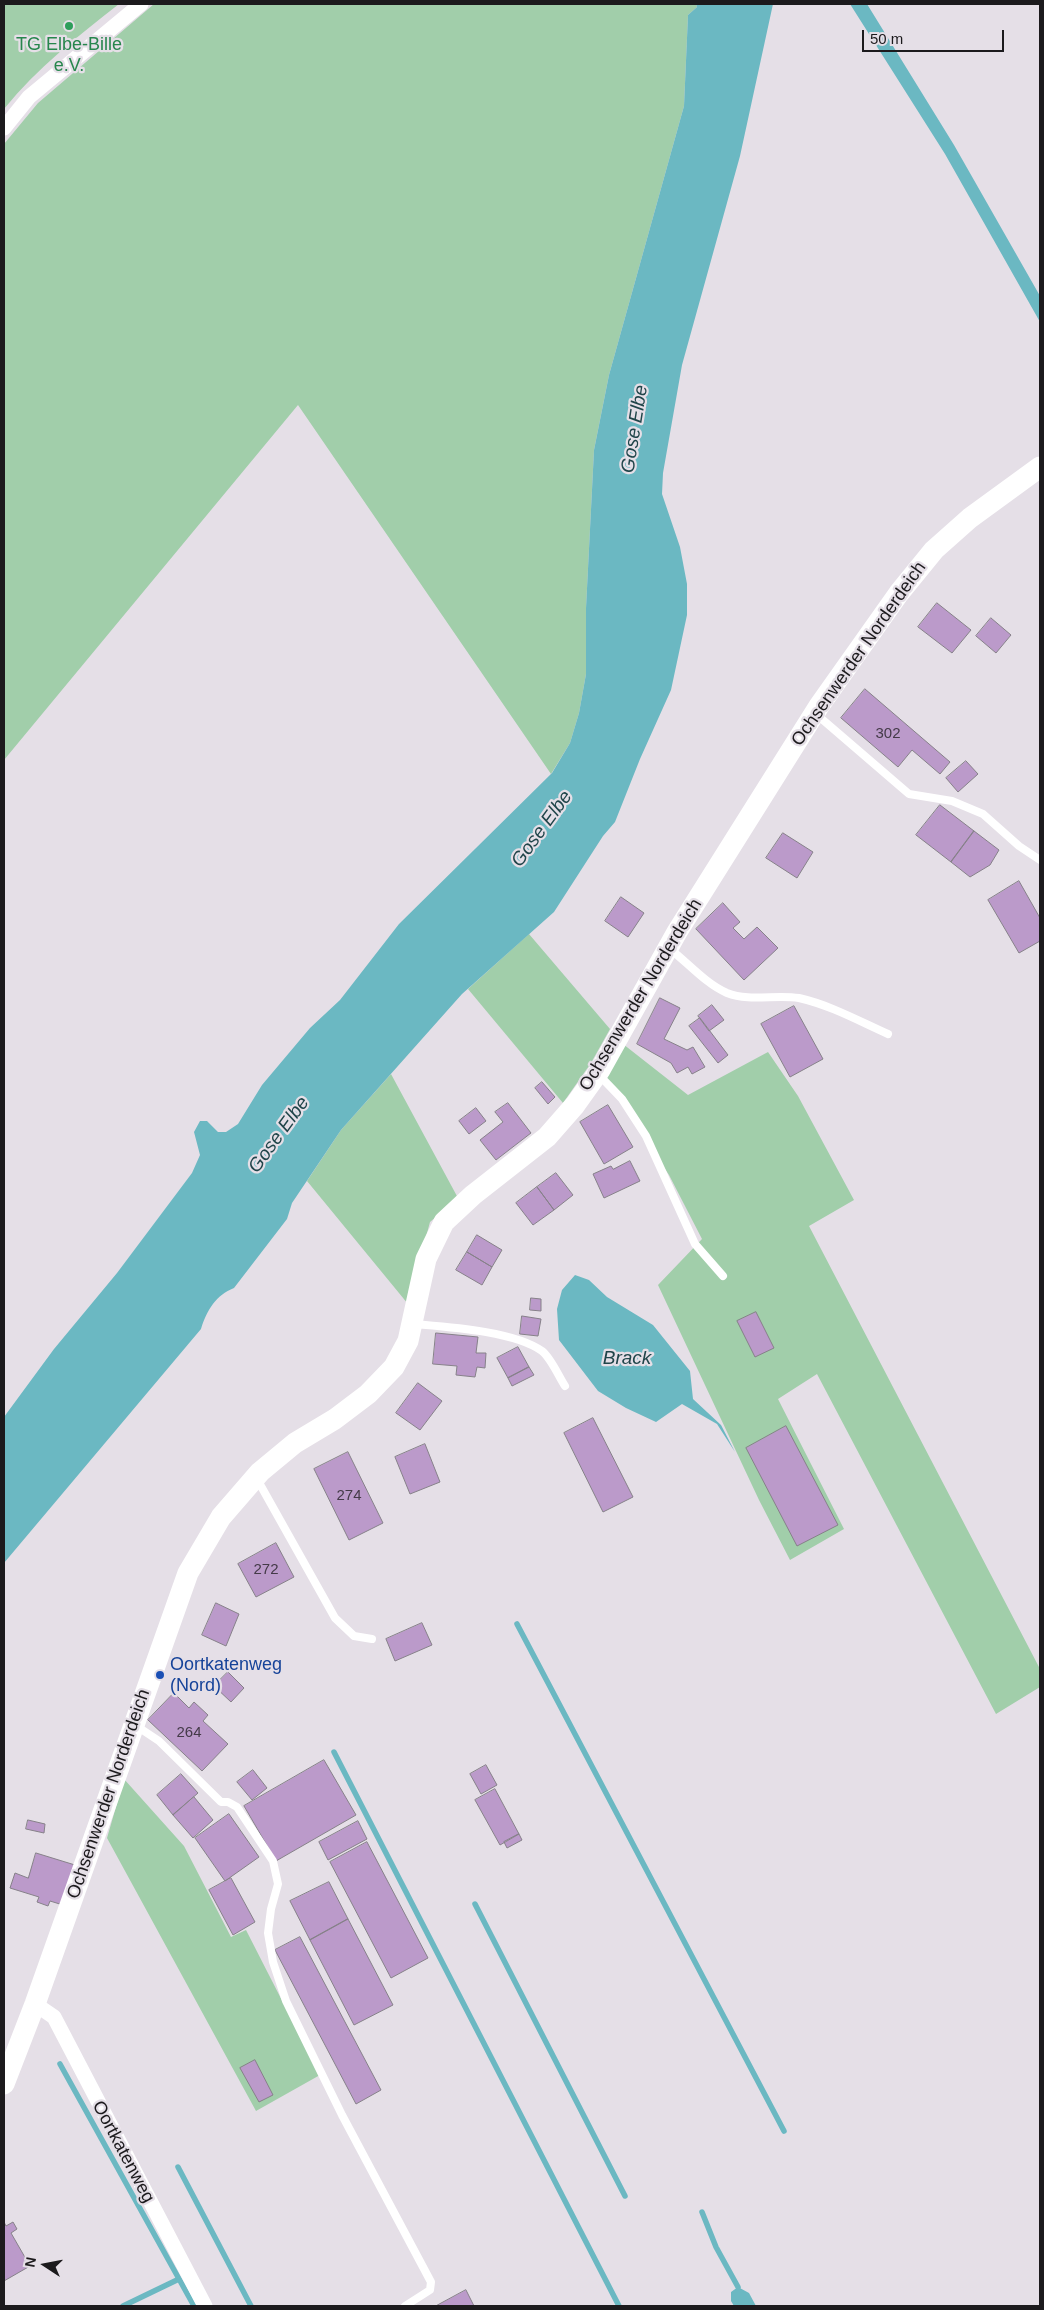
<!DOCTYPE html>
<html>
<head>
<meta charset="utf-8">
<style>
	body { margin:0 }
	#map { position:relative; width:1044px; height:2310px; overflow:hidden; background:#e5dfe7; font-family:Arial,sans-serif }
	canvas { display:block }
	.frame { position:absolute; inset:0; border:5px solid #1c1a1d; pointer-events:none }
	.north { position:absolute; left:20px; top:2240px; width:50px; height:50px; -webkit-text-stroke:4px #e5dfe7; paint-order:stroke; rotate:281deg; font-size:14px; font-weight:700; line-height:20px; text-align:center; color:#1c1a1d }
	.north::after { content:''; display:block; margin:auto; width:18px; height:22px; background:#1c1a1d; clip-path:polygon(50% 0,100% 100%,50% 72%,0 100%) }
	.scale { position:absolute; left:862px; top:30px; width:142px; height:22px; box-sizing:border-box; border:2px solid #1c1a1d; border-top:0; padding-left:6px; font-size:15px; line-height:18px; white-space:nowrap; color:#1c1a1d; -webkit-text-stroke:4px #e5dfe7; paint-order:stroke }
</style>
</head>
<body>
<div id="map">
<canvas width="1044" height="2310"></canvas>
<div class="frame"></div>
<div class="north">N</div>
<div class="scale">50 m</div>
</div>
<script>
const c = document.querySelector('canvas').getContext('2d');
c.lineJoin = 'round';
function paint(path, color) { c.fillStyle = color; c.fill(path, 'evenodd'); }
function trace(path, color, width, dash) { c.strokeStyle = color; c.lineWidth = width; c.lineCap = dash ? 'butt' : 'round'; c.setLineDash(dash || []); c.stroke(path); }
function drawText(font, color, halo, rows, align = 'center') {
  c.font = font + ' Arial,sans-serif'; c.lineWidth = 4.5; c.setLineDash([]); c.textBaseline = 'middle'; c.strokeStyle = halo; c.fillStyle = color; for (const [text, x, y, turn = 0] of rows) {
    c.save(); c.translate(x, y); c.rotate((+turn || 0) * Math.PI / 180); c.textAlign = isNaN(turn) ? turn : align; if (halo) c.strokeText(text, 0, 0); c.fillText(text, 0, 0); c.restore();
  }
}
const green = new Path2D(`
	M4,4H119C78,36 37,68 4,109Z
	M154,4H696L697,7L688,15L684,106L609,375L594,450L586,608V674L579,713L570,743L551,774L298,405L4,760V144L38,103Z
	M529,934L610,1029L591,1063L563,1103L468,989Z
	M623,1044L688,1095L768,1052L798,1096L854,1200L809,1226L1040,1669V1687L996,1714L817,1374L778,1399L844,1529L790,1560L759,1500L658,1285L702,1239L669,1175L606,1080Z
	M391,1074L458,1198L430,1222L408,1304L307,1181L341,1130Z
	M124,1779L184,1846L231,1937L246,1930L320,2075L256,2111L107,1838Z`);
const water = new Path2D(`
	M696,4H773L740,156L682,365L663,473L662,494L680,547L687,584V615L671,690L640,759L615,822L603,836L554,912L462,994L341,1130L292,1203L287,1219L234,1288C216,1295 207,1310 201,1329L4,1563V1417L54,1349L117,1273L192,1173L200,1155L194,1132L200,1121H207L218,1132H226L238,1124L262,1085L310,1028L340,1000L399,924L552,773L570,743L579,713L586,674V608L594,450L609,375L684,106L688,15L697,7Z
	M850,4H867L954,145L1040,296V322L945,154Z
	M575,1275L589,1280L607,1297L653,1325L690,1371L693,1399L721,1425L735,1452L717,1424L682,1404L656,1422L626,1408L598,1391L559,1340L557,1309L562,1290Z
	M738,2287L749,2293L756,2306H734L731,2301V2292Z`);
const stream = new Path2D(`
	M517,1624L784,2131
	M334,1752L619,2306
	M475,1904L625,2196
	M60,2064L194,2306
	M178,2167L251,2306
	M702,2212L716,2247L738,2287
	M123,2306L179,2279`);
const building = new Path2D(`
	M937,603L971,630L952,653L918,627Z
	M991,618L1011,635L996,653L976,636Z
	M865,689L950,762L940,774L912,750L898,767L841,718Z
	M966,761L978,774L958,792L946,778Z
	M940,805L974,831L951,862L916,835Z
	M974,831L999,850L990,865L970,877L951,862Z
	M783,833L813,852L797,878L766,858Z
	M1019,881L1040,918V941L1019,953L988,900Z
	M621,897L644,913L628,937L605,921Z
	M723,903L740,922L733,928L744,939L757,927L778,948L744,980L696,929Z
	M660,998L680,1008L664,1039L687,1050L693,1047L705,1067L692,1074L688,1067L677,1073L671,1063L637,1044Z
	M712,1005L724,1020L709,1031L698,1016Z
	M794,1006L823,1059L790,1077L761,1024Z
	M700,1018L728,1055L718,1063L689,1026Z
	M542,1082L555,1097L548,1104L535,1088Z
	M508,1103L531,1133L496,1160L480,1140L503,1122L495,1112Z
	M608,1105L633,1147L604,1164L580,1122Z
	M476,1108L486,1121L469,1134L459,1121Z
	M630,1161L640,1181L604,1198L593,1174L611,1166L613,1169Z
	M556,1173L573,1195L554,1210L537,1187Z
	M537,1187L554,1210L533,1225L516,1203Z
	M477,1235L502,1250L492,1267L467,1252Z
	M467,1252L492,1267L482,1285L456,1270Z
	M531,1298L541,1299V1311L530,1310Z
	M756,1312L774,1348L755,1357L737,1321Z
	M522,1316L541,1319L538,1336L520,1334Z
	M436,1333L478,1337L476,1353H486L485,1368L477,1367L475,1377L456,1375L457,1366L433,1364Z
	M518,1347L529,1367L508,1378L497,1358Z
	M529,1367L534,1375L512,1386L508,1378Z
	M418,1383L442,1401L420,1430L396,1413Z
	M593,1418L633,1497L603,1512L564,1433Z
	M786,1426L838,1525L797,1546L746,1448Z
	M425,1444L440,1482L410,1494L395,1457Z
	M348,1452L383,1523L349,1540L314,1469Z
	M276,1543L294,1577L256,1597L238,1564Z
	M216,1603L239,1614L226,1646L202,1635Z
	M422,1623L432,1645L395,1661L386,1639Z
	M228,1672L244,1688L231,1702L214,1686Z
	M174,1693L189,1708L194,1702L208,1715L203,1721L228,1744L202,1771L148,1720Z
	M324,1760L356,1815L276,1861L244,1806Z
	M486,1765L497,1785L481,1794L470,1774Z
	M253,1770L267,1788L252,1800L237,1782Z
	M181,1774L198,1793L173,1815L157,1795Z
	M495,1789L519,1834L500,1845L475,1800Z
	M194,1797L213,1820L193,1838L173,1815Z
	M229,1814L259,1857L225,1881L195,1838Z
	M28,1820L45,1824L44,1833L26,1829Z
	M358,1821L367,1839L328,1860L319,1842Z
	M519,1834L522,1840L507,1848L504,1842Z
	M367,1842L428,1958L391,1978L330,1862Z
	M36,1853L75,1865L63,1905L50,1901L48,1906L37,1902L39,1897L10,1888L15,1873L28,1878Z
	M231,1878L255,1922L233,1935L209,1890Z
	M329,1882L348,1919L310,1940L290,1901Z
	M348,1919L393,2005L354,2025L310,1940Z
	M300,1937L381,2090L356,2104L275,1950Z
	M255,2060L273,2095L259,2102L240,2068Z
	M4,2222L6,2226L13,2222L17,2229L11,2233L30,2266L4,2281Z
	M466,2290L474,2306H436Z`);
const lane = new Path2D(`
	M816,714L909,794L952,801L983,814L1019,846L1040,860
	M670,949C688,963 706,984 727,993C750,1002 776,994 799,998C830,1005 859,1021 888,1034
	M599,1075L622,1099L646,1136L695,1244L723,1276
	M414,1324C448,1327 514,1331 542,1351C551,1358 559,1377 565,1386
	M257,1479L335,1618L354,1636L372,1639
	M135,1725L159,1741L221,1802H228L237,1807L273,1861L278,1884L271,1909L268,1933L273,1962L286,2001L342,2115L431,2282L430,2290L405,2306`);
const street = new Path2D(`
	M4,128L29,97L141,4
	M35,2004L54,2017L205,2306`);
const secondary = new Path2D(`
	M4,2084L35,2004L188,1573L221,1517L260,1472L295,1443L335,1419L368,1394L394,1367L408,1341L426,1259L444,1222L473,1195L547,1137L575,1105L600,1070L677,932L819,706L899,593L934,550L970,518L1040,467`);
const markers = [
	[69,26,5,"#2e9e5b"],
	[160,1675,5,"#1a4fb4"]
];
const numberNames = [
	["302",888,734],
	["274",349,1496],
	["272",266,1570],
	["264",189,1733]
];
const leisureNames = [
	["TG Elbe-Bille",69,45],
	["e.V.",69,66]
];
const streetNames = [
	["Ochsenwerder Norderdeich",859,654,-55],
	["Ochsenwerder Norderdeich",641,995,-59],
	["Ochsenwerder Norderdeich",109,1794,-71],
	["Oortkatenweg",123,2152,62]
];
const transitNames = [
	["Oortkatenweg",170,1665],
	["(Nord)",170,1686]
];
const waterNames = [
	["Gose Elbe",635,429,-81],
	["Gose Elbe",542,829,-54],
	["Gose Elbe",279,1135,-54],
	["Brack",627,1359]
];
paint(green, '#a1ceaa');
paint(water, '#6bb8c2');
trace(stream, '#6bb8c2', 5.5);
paint(building, '#bb9aca');
trace(building, '#868189', 1);
trace(lane, '#fff', 8);
trace(street, '#fff', 15);
trace(secondary, '#fff', 21);
for (const [x, y, r, color] of markers) { const dot = new Path2D(); dot.arc(x, y, r, 0, 2 * Math.PI); c.fillStyle = color; c.fill(dot); trace(dot, '#e5dfe7', 2); }
drawText('15px', '#443a48', null, numberNames);
drawText('18px', '#27864d', '#e5dfe7', leisureNames);
drawText('18px', '#1c1a1d', '#e5dfe7', streetNames);
drawText('18px', '#164399', '#e5dfe7', transitNames, 'left');
drawText('italic 19px', '#20454a', '#e5dfe7', waterNames);
</script>
</body>
</html>
